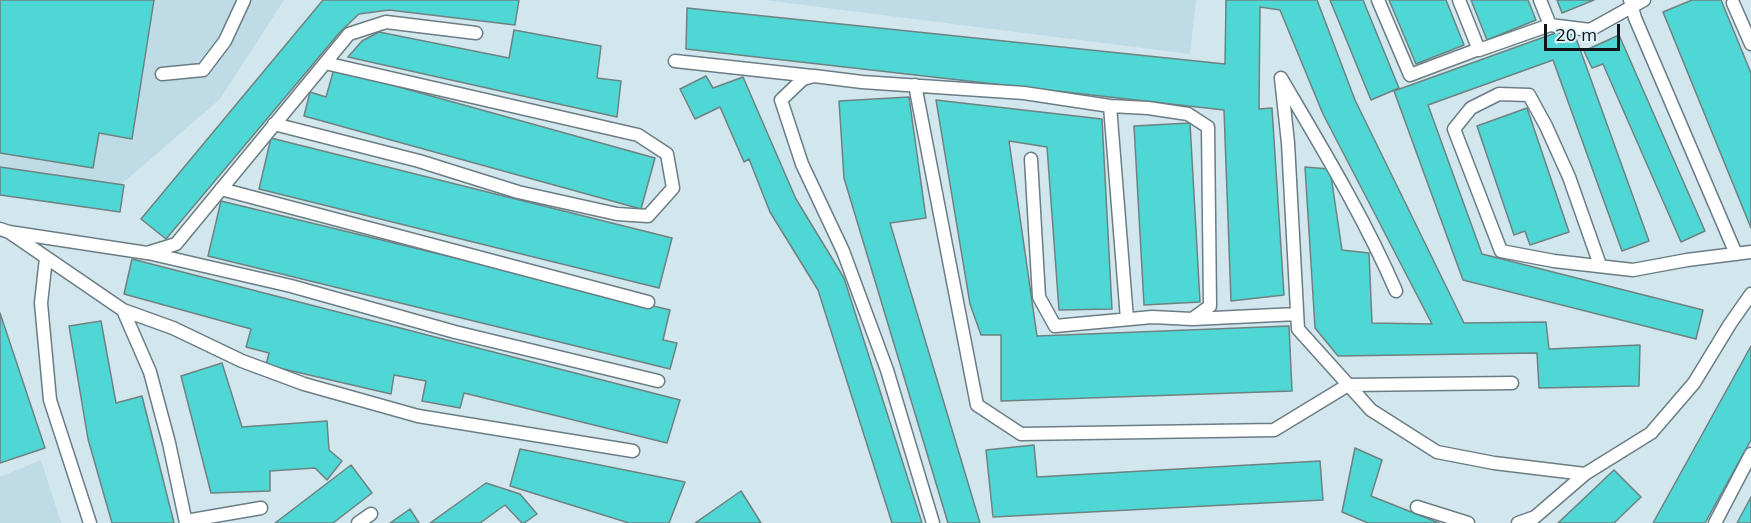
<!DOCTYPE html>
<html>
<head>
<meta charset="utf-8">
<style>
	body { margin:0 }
	#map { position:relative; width:1751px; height:523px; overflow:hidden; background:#d2e6ee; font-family:Mulish,sans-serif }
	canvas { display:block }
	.scale { position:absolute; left:1544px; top:24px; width:76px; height:27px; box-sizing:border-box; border:3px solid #0e1417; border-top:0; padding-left:8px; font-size:18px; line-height:21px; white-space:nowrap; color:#0e1417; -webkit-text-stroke:4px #dff3fb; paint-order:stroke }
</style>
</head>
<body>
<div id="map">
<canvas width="1751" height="523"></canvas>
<div class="scale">20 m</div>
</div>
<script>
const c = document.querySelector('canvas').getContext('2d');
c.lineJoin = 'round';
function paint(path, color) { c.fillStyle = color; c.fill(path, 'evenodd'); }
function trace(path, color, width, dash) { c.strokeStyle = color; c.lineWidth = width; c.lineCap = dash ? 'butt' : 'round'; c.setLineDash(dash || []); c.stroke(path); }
const built = new Path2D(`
	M0,0H284L220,99L117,188L0,171Z
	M764,0H1196L1190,54Z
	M41,460L61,523H0V477Z`);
const building = new Path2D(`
	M0,0H154L132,139L99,133L93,168L0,153Z
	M323,0H519L515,25L389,10L359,14L340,32L166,239L141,219Z
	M1226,0H1317L1355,100L1464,323L1546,322L1549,349L1640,345L1639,386L1539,388L1537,353L1338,356L1315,328L1305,167L1330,169L1342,250L1369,253L1372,323L1432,324L1323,114L1280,10L1260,7L1259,109L1272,108L1284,295L1231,301L1224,110L686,49L687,8L1225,64Z
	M1330,0H1363L1399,88L1371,100Z
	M1389,0H1446L1464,45L1416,64Z
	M1471,0H1528L1536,20L1487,40Z
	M1557,0H1594L1562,13Z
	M1692,0H1721L1751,73V228L1663,12Z
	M1572,27L1649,241L1622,251L1553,60L1428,105L1482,254L1703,310L1696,339L1463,280L1394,91Z
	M514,30L601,46L597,78L621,81L617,117L348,57L362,41L379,32L509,58Z
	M1619,35L1705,231L1681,242L1603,64L1592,68L1584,51Z
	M334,69L655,158L641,209L304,116L310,92L326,97Z
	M706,76L713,88L743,77L796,199L844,278L922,523H892L818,290L770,212L749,159L744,162L720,107L695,119L680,89Z
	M909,97L926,218L890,223L980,523H948L844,178L839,101Z
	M936,100L1102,119L1112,309L1059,310L1047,147L1009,141L1037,336L1289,326L1292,391L1001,401V335H981L970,304Z
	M1527,108L1569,232L1530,245L1525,231L1514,235L1477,126Z
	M1190,123L1200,302L1144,305L1134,126Z
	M271,138L672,238L659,288L259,189Z
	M0,167L124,185L120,212L0,195Z
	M221,201L670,310L663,340L677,343L670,369L208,256Z
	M132,259L680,400L667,443L464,393L460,408L422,401L426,381L394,375L391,394L266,365L269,353L246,347L251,329L124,294Z
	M0,313L45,448L0,463Z
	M101,321L116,403L142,396L174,523H112L88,439L69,326Z
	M1751,346V440L1705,523H1653Z
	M222,363L242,427L327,421L329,450L342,461L327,480L315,468L270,471V491L211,493L181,376Z
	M1034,445L1037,477L1320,461L1323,500L993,517L986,450Z
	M1355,448L1382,460L1371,496L1439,523H1368L1342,512Z
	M520,449L685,482L669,523H629L510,486Z
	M351,465L372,493L333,523H275Z
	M1614,470L1641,497L1614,523H1558Z
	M486,483L520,494L537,514L524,523H522L505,505L480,523H430Z
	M741,491L761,523H695Z
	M1751,497V523H1737Z
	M410,509L419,523H390Z`);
const service = new Path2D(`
	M1378,0L1410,75L1479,49
	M1459,0L1479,50L1550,25
	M1540,0L1550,25L1590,30L1644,0
	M1630,0L1635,18L1736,254
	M1733,3L1751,44
	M675,61L812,76
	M162,74L203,70L225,41L244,0
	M915,85L977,405L1021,434L1274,430L1348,385L1512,383
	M1110,106L1127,319
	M274,124L419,161L518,192L617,214L648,216L673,188L667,154L638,135L325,63
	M221,189L648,302
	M0,229L9,232L123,310L150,372L169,443L186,523
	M9,232L147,253L176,244L349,34L386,22L476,33
	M148,253L291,286L455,332L658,381
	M46,258L41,303L50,400L90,523
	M1600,265L1569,177L1546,126L1529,95L1499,94L1471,108L1454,129L1501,251L1554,261L1633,270L1687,260L1751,252
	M1396,291C1364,217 1322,148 1281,78L1288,143L1298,329L1371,410L1437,452L1494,463L1585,474
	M123,310L173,328L242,361L304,384L418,416L633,451
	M1193,319L1297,314
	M1417,507L1468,523
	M186,521L261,508
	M358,523L371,514
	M933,523L887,370L843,251L802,164L781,100L803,79L814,76L862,82L1024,93L1110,106L1148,108L1188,114L1208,127L1210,306L1192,319L1152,317L1055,326L1039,297L1031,159
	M1518,523L1535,517L1585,474L1651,433L1694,383L1730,324L1751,294
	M1715,523L1751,454`);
paint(built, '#bedbe6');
paint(building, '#4fd7d5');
trace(building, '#6e8281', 1.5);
trace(service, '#6b7d84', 15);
trace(service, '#fff', 12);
</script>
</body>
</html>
